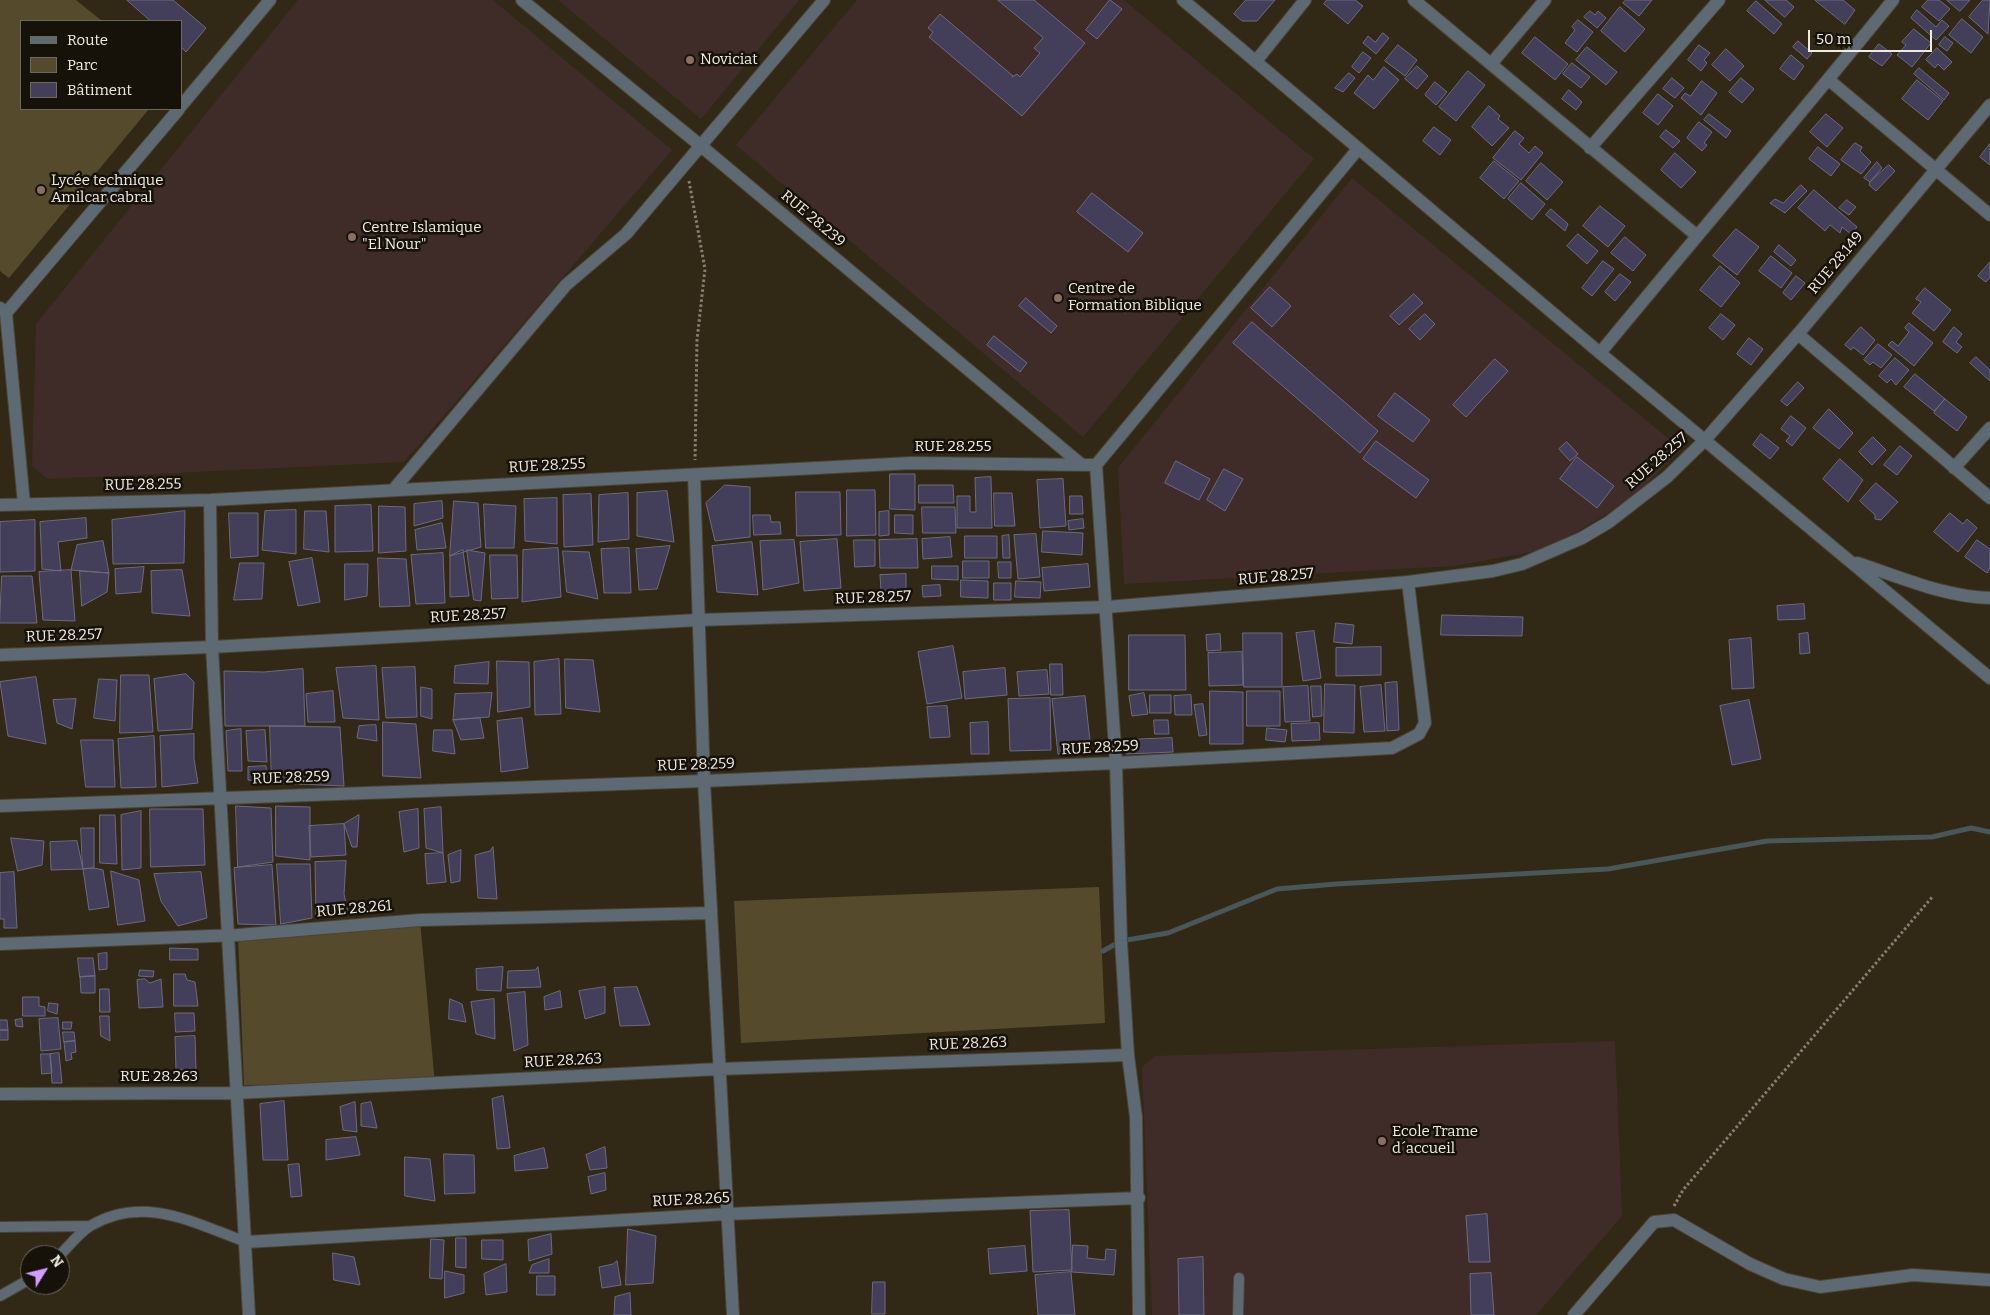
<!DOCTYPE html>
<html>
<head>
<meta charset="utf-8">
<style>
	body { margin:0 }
	#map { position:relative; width:1990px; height:1315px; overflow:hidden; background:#312916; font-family:Bitter,serif }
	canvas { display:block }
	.legend { position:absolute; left:20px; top:20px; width:162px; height:90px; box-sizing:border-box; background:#16120a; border:1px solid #6d695f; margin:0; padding:6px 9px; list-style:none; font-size:15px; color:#f0ebdf }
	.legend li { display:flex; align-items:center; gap:10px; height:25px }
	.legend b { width:25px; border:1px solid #6d695f }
	.north { position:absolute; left:20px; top:1245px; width:50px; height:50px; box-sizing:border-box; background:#16120a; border:1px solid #6d695f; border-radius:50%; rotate:54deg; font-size:14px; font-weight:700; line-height:20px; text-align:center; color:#f0ebdf }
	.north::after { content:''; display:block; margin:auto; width:18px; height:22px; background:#d19dfe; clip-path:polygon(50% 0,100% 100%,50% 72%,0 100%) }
	.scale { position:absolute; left:1808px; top:30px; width:124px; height:22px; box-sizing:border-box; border:2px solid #f0ebdf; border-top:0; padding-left:6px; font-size:15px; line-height:18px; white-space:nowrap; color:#f0ebdf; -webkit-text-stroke:4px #16120a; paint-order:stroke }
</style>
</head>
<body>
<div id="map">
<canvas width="1990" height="1315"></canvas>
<ul class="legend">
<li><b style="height:6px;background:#5d6973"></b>Route</li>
<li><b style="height:14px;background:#564a2d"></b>Parc</li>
<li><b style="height:14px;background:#433f5b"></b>Bâtiment</li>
</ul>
<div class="north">N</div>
<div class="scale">50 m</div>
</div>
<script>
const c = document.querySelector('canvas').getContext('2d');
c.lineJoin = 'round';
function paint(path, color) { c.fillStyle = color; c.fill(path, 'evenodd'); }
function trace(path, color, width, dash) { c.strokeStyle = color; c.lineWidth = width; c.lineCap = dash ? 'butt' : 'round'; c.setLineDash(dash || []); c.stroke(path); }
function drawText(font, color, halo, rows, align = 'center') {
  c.font = font + ' Bitter,serif'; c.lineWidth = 5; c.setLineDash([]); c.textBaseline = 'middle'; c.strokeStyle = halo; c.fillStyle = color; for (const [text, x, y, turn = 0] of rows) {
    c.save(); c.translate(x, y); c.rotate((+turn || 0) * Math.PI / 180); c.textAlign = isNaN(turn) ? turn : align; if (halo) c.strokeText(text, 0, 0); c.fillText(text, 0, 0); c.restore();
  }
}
const education = new Path2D(`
	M298,0H493L672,150L404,462L48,479L32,466L36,324Z
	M558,0H799L701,119Z
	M857,0H1124L1314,159L1083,437L736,145Z
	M1352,178L1681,449L1645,486L1613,510L1577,532L1537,551L1454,566L1124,584L1118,468Z
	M1615,1041L1622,1216L1536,1315H1152L1142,1067L1155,1056Z`);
const green = new Path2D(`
	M0,0H76L102,21H21V109H149L9,278L0,271Z
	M1099,887L1105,1023L741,1043L734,901Z
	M420,920L435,1084L244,1085L238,935Z`);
const stream = new Path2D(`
	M1103,951L1121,941L1168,933L1277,889L1336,884L1608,869L1767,841L1932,837L1971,828L1990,832`);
const building = new Path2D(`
	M127,0H173L206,28L186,52L181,47V21H151Z
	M998,0H1034L1085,43L1022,116L929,37L933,32L928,28L940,14L1013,76L1012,77L1017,74L1020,77L1040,53L1034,48L1043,38Z
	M1110,0L1122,9L1097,39L1086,30Z
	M1246,0H1275L1257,21H1242L1234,14Z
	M1327,0H1355L1363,6L1348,24L1324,4Z
	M1626,0H1652L1639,16L1623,3Z
	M1765,0H1786L1794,7L1785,17Z
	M1815,0H1843L1855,10L1845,24Z
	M1928,0H1939L1950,9L1939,21L1922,7Z
	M1947,0H1970L1960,11Z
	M1983,0H1990L1988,34L1969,17Z
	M1756,1L1782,24L1774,34L1747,11Z
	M1620,7L1645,29L1625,52L1601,31Z
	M1917,10L1936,27L1942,20L1949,26L1936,40L1911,18Z
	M1590,11L1595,15L1598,11L1606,18L1597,28L1584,17Z
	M1962,19L1983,37L1971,53L1949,35Z
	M1578,20L1593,32L1577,52L1565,43L1575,30L1572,27Z
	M1914,29L1931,43L1912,67L1897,55L1906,45L1902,42Z
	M1383,33L1389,38L1376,54L1363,43L1368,36L1375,42Z
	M1535,37L1568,64L1555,80L1522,53Z
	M1945,37L1953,43L1947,51L1939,45Z
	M1798,41L1812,53L1807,59L1793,47Z
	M1879,44L1892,54L1882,66L1869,57Z
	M1398,45L1417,60L1405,76L1385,61Z
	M1699,45L1710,53L1704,60L1707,63L1701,71L1688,60Z
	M1587,47L1617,72L1606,85L1576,60Z
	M1937,48L1952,62L1944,70L1938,64L1935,68L1926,60Z
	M1726,49L1744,66L1730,81L1712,65Z
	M1363,52L1371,58L1359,73L1352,67Z
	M1791,55L1804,66L1794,80L1780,69Z
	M1572,63L1590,77L1581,88L1563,74Z
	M1417,66L1428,76L1417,89L1405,79Z
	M1384,67L1399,80L1374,109L1354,93L1368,75L1373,80Z
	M1919,68L1949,93L1944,100L1914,74Z
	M1468,71L1485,85L1456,121L1439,107Z
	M1349,73L1355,78L1343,92L1335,88Z
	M1672,78L1684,88L1675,98L1663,89Z
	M1741,78L1754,89L1742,103L1729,92Z
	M1917,80L1943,101L1928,120L1902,99Z
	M1702,81L1717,93L1701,115L1681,98L1685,93L1690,96Z
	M1435,82L1447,92L1436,105L1425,95Z
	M1569,90L1582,102L1576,110L1562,99Z
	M1658,94L1673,106L1658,125L1643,113Z
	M1489,106L1500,116L1498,119L1509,128L1492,146L1472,127Z
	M1709,114L1731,131L1726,138L1704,120Z
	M1826,114L1843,128L1827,147L1810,132Z
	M1699,122L1712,132L1704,143L1707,145L1702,151L1687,138Z
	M1434,127L1451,140L1440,155L1423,141Z
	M1666,130L1680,141L1673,148L1660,137Z
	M1515,131L1524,138L1519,144L1529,153L1535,146L1543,153L1521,180L1493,158Z
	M1855,143L1862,147L1860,151L1871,162L1861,174L1841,160Z
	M1990,144V165L1980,157Z
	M1818,147L1840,164L1831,176L1809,159Z
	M1675,153L1696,172L1681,188L1661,170Z
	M1494,161L1519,181L1504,199L1480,178Z
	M1877,162L1882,168L1870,182L1864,178Z
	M1541,163L1563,182L1547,200L1526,181Z
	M1889,165L1895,171L1876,191L1869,185L1870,182Z
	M1521,183L1545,204L1532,220L1508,199Z
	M1801,185L1807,191L1785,213L1770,203L1775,199L1783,203Z
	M1814,190L1857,227L1851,234L1842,227L1840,233L1830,225L1825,231L1798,208Z
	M1092,193L1143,233L1128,252L1077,212Z
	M1847,200L1856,207L1849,215L1839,208Z
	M1600,206L1625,226L1608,247L1583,226Z
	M1551,209L1568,224L1565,231L1546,215Z
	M1736,229L1759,247L1737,275L1713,256Z
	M1578,234L1598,251L1587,264L1567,246Z
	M1625,237L1646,255L1633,271L1611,253Z
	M1779,245L1796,260L1791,266L1774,252Z
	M1771,256L1792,273L1781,288L1759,271Z
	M1603,261L1614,269L1592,296L1582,288Z
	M1990,262V277L1986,282L1978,276Z
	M1720,266L1740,283L1721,307L1700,290Z
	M1620,274L1631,282L1615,301L1605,292Z
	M1796,276L1805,283L1791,300L1783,293Z
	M1270,287L1291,306L1272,327L1251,308Z
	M1925,288L1951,310L1934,331L1912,313L1921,302L1916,299Z
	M1414,294L1423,303L1399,325L1390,316Z
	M1026,298L1057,326L1051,333L1019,306Z
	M1425,314L1435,324L1420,340L1409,329Z
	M1721,314L1735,325L1723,340L1709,328Z
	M1252,322L1378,431L1360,453L1233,343Z
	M1909,323L1933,343L1914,366L1888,345L1892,341L1898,346L1909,332L1905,328Z
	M1861,327L1875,340L1863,355L1853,347L1851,350L1845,345Z
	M1954,327L1962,334L1956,342L1962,347L1957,353L1943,342Z
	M994,336L1027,363L1020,372L987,345Z
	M1749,338L1763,349L1751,365L1737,354Z
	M1878,344L1892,355L1881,368L1873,362L1870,365L1864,360Z
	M1976,357L1990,370V381L1970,363Z
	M1895,358L1909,370L1896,385L1891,379L1887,383L1879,376Z
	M1495,359L1508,371L1466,417L1453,405Z
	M1915,374L1945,399L1934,411L1904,387Z
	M1798,382L1804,388L1787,406L1781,401Z
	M1395,393L1430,420L1413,442L1378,416Z
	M1945,399L1967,417L1957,431L1934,413Z
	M1829,409L1853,433L1839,449L1813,428Z
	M1791,416L1806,428L1792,446L1786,441L1790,436L1781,429Z
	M1761,434L1779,448L1770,459L1753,445Z
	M1873,437L1886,450L1872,465L1859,452Z
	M1376,441L1429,480L1416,498L1363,459Z
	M1567,442L1578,454L1570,461L1559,449Z
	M1900,446L1912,456L1897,475L1884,465Z
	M1577,457L1614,486L1597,508L1560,479Z
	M1840,459L1863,480L1848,502L1823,479Z
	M1176,461L1210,479L1199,500L1165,483Z
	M1224,469L1243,479L1225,511L1207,500Z
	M890,474H915V510L890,509Z
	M991,477L992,528H957V496H970V512H976L975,478Z
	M1063,479L1066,526L1040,528L1037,480Z
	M1876,483L1898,502L1881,520L1875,519V515L1860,501Z
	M725,485L750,487V537L715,541L706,503Z
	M919,485H953L954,503H919Z
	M847,490H875L876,535L847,536Z
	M667,491L674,542L637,536V493Z
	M796,492H840L841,535L797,536Z
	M628,493L629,539L598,542L599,495Z
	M994,493H1012L1015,526H995Z
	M591,494L593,545L564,547L563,495Z
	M1070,496H1082L1083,514H1070Z
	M557,498V544L525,541L524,499Z
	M442,501L443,518L414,526V504Z
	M454,501L478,503L481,547L450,556Z
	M484,504L516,506L514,548H486Z
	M371,505L373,551L335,552V506Z
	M379,506L405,507L406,551L379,553Z
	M922,507H955L956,533H923Z
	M296,510V554L262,550L265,511Z
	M185,511L184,563L113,564L112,520Z
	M305,511H326L329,552L304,549Z
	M889,511V535L879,536V512Z
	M229,513H258V556L231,558Z
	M1950,513L1963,524L1967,519L1977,528L1958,552L1934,532Z
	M753,515H770L771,522H780L781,534L754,535Z
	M895,515H913V534L895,533Z
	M86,518L87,538L58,542L61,571L42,569L40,522Z
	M1083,519L1084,528L1069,530L1068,521Z
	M35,520V571L0,572V522Z
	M442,523L446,548L417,550L415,530Z
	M1043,531L1083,533L1082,555L1042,552Z
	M1036,534L1040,577L1018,579L1014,535Z
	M1009,535L1010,558H1003L1002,536Z
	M965,536H997V558H965Z
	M950,537L952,557L923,559L922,539Z
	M837,539L841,588L804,591L800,542Z
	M917,539L918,568H880L879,540Z
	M794,540L799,583L763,590L760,541Z
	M854,540H875V566L855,567Z
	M1977,540L1990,549V568L1987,573L1965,557Z
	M103,541L109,573L71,570L77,545Z
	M752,542L758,595L717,592L712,546Z
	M670,546L657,589L639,590L636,549Z
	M558,548L561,597L522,602L523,550Z
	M629,548L631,593H604L601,549Z
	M463,550L469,596L450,597V556Z
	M467,550L485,553L481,601L474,600Z
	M563,551L589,552L598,599L567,592Z
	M443,553L445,603L416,604L411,555Z
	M490,555H517L518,598L492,599Z
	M312,558L320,602L298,606L289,562Z
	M378,558L406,559L410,606L380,607Z
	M963,561H989V578H963Z
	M998,562H1011V578H999Z
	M240,563H264L262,599L234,600Z
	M345,564H368L367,596L345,600Z
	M1088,564L1090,587L1044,591L1042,568Z
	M932,566H958V580L932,579Z
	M144,567L141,592L116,594L115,569Z
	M71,570L75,621L43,620L39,572Z
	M182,570L190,616L152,613L151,571Z
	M80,571L109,573L107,592L82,606Z
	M906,574V590L881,591L880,575Z
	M2,576H32L37,623H0Z
	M961,580L988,581V598L961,597Z
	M1016,581L1041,582L1040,598L1015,597Z
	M994,583H1011V600H994Z
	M940,585L941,596L923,597L922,586Z
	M1804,604L1805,619L1778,620L1777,606Z
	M1442,615L1523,617L1522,636L1441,635Z
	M1336,623L1354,625L1352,644L1334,642Z
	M1314,631L1321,678L1303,681L1296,633Z
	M1243,633H1282V687H1244Z
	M1808,633L1810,653L1800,654L1799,634Z
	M1220,634L1221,650L1207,651L1206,635Z
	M1129,635H1185L1186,690H1129Z
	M1751,638L1754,688L1732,689L1729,640Z
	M953,646L962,698L927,704L918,652Z
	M1381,647V675L1336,676V648Z
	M1242,652L1243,685L1209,686L1208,653Z
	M559,659L561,714L535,715L534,662Z
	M565,659L593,660L600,712L566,708Z
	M497,661L529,662L530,707L498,712Z
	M489,662L488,684L454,683L455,666Z
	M1050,664H1062L1063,695H1051Z
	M376,666L379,720L343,718L336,668Z
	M415,667L417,717L386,718L382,668Z
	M1005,668L1007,695L965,699L963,672Z
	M303,669L305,726H225L224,671L263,672Z
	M1047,670L1049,694L1019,696L1017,672Z
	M186,674L194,682L192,729L158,731L154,679Z
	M121,675H149L153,732L120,733Z
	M36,677L46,744L8,736L0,682Z
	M99,679L117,680L115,721L94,718Z
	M1397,682L1399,730L1387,731L1385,683Z
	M1325,684L1355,685L1354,733L1324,732Z
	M1381,685L1385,731L1364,732L1360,687Z
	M1308,686L1310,721L1285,722L1283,687Z
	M1311,686H1321L1322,716L1313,717Z
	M421,687L432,689V719L421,716Z
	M333,691L335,722H308L306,694Z
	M1210,691L1243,692V744H1210Z
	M1247,691H1280V726H1247Z
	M492,693L489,717L453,720L455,694Z
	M1144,693L1148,714L1132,716L1129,696Z
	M1150,695H1171V713H1150Z
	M1191,695L1192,715H1175L1174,696Z
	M1085,696L1091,750L1058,754L1052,699Z
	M1050,698L1051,750L1010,751L1008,699Z
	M76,699L72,729L57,723L53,700Z
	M1749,700L1761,759L1732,765L1720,706Z
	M1203,704L1207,735L1199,736L1194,705Z
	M947,706L950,737L930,738L927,707Z
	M480,718L484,738L461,740L453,720Z
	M522,718L528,768L501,772L497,721Z
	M1154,720H1168L1169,734H1155Z
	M383,722L416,724L421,778L383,776Z
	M988,722L989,754H971L970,723Z
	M1319,723L1320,740L1292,741L1291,724Z
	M376,725L377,741L357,738L359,726Z
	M270,726L340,727L344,786L272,783Z
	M1267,728L1287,730L1285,742L1266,740Z
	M241,729L242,771H228L226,731Z
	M265,730L267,762L248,761L246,731Z
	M434,730H452L455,754L433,751Z
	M194,734V759L198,783L162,787L160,736Z
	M154,736L156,787L121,788L118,739Z
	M1172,738L1173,752L1126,754V740Z
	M81,740H113L115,787H86Z
	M266,766L269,782L248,780V767Z
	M236,806L271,808L273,862L238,867Z
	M276,806L310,807V860L276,856Z
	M441,807L443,853L426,848L424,809Z
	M150,809H203L205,865L151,867Z
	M418,809L419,848L404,852L399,812Z
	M141,811V868L122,870L121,815Z
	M100,815H115L117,864L100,863Z
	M359,815L357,847H352L344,824Z
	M344,824L346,855L311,857L309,826Z
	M81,828H94V868L83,869Z
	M11,838L44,841L42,865L18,871Z
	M77,841L83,869L51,870L50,842Z
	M493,847L497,899L478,898L475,855L490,851Z
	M461,850L460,881L451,883L448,855Z
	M443,853L446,882L427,884L425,854Z
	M346,861L344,894L348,913L316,916L315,862Z
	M277,864H310L312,918L281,924Z
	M272,865L276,925L238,924L234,868Z
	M94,868L103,870L109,907L89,910L83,869Z
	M111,871L139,880L145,921L118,925Z
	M14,872L17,928H4V919H0V873Z
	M201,872L207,918L178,926L161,901L154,874Z
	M170,948L198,949V960H170Z
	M107,953V969L99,970L98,954Z
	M78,958H93L95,976L80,977Z
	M503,967L501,991L477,990L476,969Z
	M538,967L541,987L507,988L508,971L535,970Z
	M140,970L154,971L153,977L139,976Z
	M174,974H185L187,980L195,982L198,1006H174Z
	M95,976V993H81L80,977Z
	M145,979L150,983L161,979L163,1007L139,1008L137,980Z
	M605,987V1013L585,1019L579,991Z
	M637,987L650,1025L620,1026L614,988Z
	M100,989H109L110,1012H100Z
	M560,991L562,1007L545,1010L544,997Z
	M525,992L528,1045L514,1051L507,994Z
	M23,997H39V1006L45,1007V1016H23Z
	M450,999L462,1004L466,1022L449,1019Z
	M494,999L495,1039L476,1034L471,1002Z
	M49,1003L58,1004L57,1014L48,1011Z
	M175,1013H194L195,1031L176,1032Z
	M100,1016H109L110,1041L101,1036Z
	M58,1018L61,1049L41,1051L39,1019Z
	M22,1019L23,1027L16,1026L15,1020Z
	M0,1020H7L8,1030H0Z
	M63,1022H72L71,1029H63Z
	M0,1030H8V1040H0Z
	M63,1032H74L75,1041L64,1042Z
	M195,1036L196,1069L176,1070L175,1037Z
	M75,1041L76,1052L71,1053L72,1059L66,1061L64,1042Z
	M59,1053L62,1083H52L50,1054Z
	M41,1054H50L52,1073L42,1074Z
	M503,1096L510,1148L497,1149L492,1099Z
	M284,1101L288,1160H263L260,1104Z
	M355,1102L357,1132L343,1130L340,1107Z
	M371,1102L377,1128L361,1126V1104Z
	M356,1137L360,1155L326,1160V1140Z
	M605,1147L607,1168L590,1170L586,1155Z
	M544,1148L548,1168L515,1171L514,1156Z
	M444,1154L474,1155L475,1193L445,1194Z
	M405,1157L430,1159L435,1201L405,1196Z
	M299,1164L302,1196L291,1197L288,1165Z
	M605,1173L606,1190L591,1194L588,1177Z
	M1069,1210L1072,1270L1033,1272L1030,1211Z
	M1487,1214L1490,1262H1469L1466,1216Z
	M628,1229L656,1236L653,1283L626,1285Z
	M551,1234L552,1254L529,1261L528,1240Z
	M456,1238H466V1268L456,1267Z
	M431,1239L444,1240L442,1279L430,1278Z
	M482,1240H503V1260L482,1259Z
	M1073,1245L1088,1246L1087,1258L1105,1260L1106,1249L1116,1250L1114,1275L1072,1272Z
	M1025,1246L1027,1271L990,1274L988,1249Z
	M333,1253L354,1257L360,1285L334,1280Z
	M1203,1257L1204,1315H1179L1178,1259Z
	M549,1259V1273H529L532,1265Z
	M617,1261L621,1285L602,1288L599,1267L613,1264Z
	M506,1264L507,1292L486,1295L484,1274Z
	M445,1271L464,1275V1293L445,1298Z
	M1071,1272L1075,1315H1038L1035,1275Z
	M1491,1273L1494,1315H1471L1470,1274Z
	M537,1276H555V1295H537Z
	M873,1282H885V1314H872Z
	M630,1293L631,1315H614L615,1297Z`);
const path = new Path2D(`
	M689,181L705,269L697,340L695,460
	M1674,1206L1683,1190L1933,896`);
const service = new Path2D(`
	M0,1227L89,1226
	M60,1255C69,1246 79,1233 90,1226C144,1194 194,1223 246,1242
	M0,1296L30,1279
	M1238,1315L1239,1278`);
const minor = new Path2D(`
	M522,0L701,146L1082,465
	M1183,0L1600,353L1990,678
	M1414,0L1696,235
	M1256,61L1305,0
	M1491,64L1545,0
	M1829,80L1990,215
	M181,106L270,0
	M1590,148L1719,0
	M0,308L6,313L24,504
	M6,313L179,109
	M1798,334L1990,498
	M1600,353C1697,235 1797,119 1893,0
	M1954,468L1990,428
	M694,475L704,781L733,1315
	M394,489L566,285L626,234L824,0
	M210,500L212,647L249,1315
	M0,505L210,500L911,463L1096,465
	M1857,563C1900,577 1945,597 1990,598
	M0,806L704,781L1116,763L1392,748L1419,734L1425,723L1408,582
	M0,944L238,935L420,920L710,913
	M0,1094L236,1093L719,1069L1128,1055
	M246,1242L727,1214L1139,1198
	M1139,1315L1136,1117L1128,1055L1121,941L1116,763L1096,465L1358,149
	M1574,1315L1654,1222L1674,1220L1750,1264L1784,1279L1820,1287L1913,1275L1990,1280`);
const tertiary = new Path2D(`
	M0,655L212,647L698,620L1107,607L1408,582L1493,571L1522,564L1582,538L1609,522L1667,477L1705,440L1798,334L1990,105`);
const markers = [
	[690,60,5,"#8d6e63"],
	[41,190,5,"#8d6e63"],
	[352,237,5,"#8d6e63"],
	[1058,298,5,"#8d6e63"],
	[1382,1141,5,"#8d6e63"]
];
const poiNames = [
	["Noviciat",700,60],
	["Lycée technique",51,181],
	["Amilcar cabral",51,198],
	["Centre Islamique",362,228],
	["\"El Nour\"",362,245],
	["Centre de",1068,289],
	["Formation Biblique",1068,306],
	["Ecole Trame",1392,1132],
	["d´accueil",1392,1149]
];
const streetNames = [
	["RUE 28.239",813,219,40],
	["RUE 28.149",1836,263,-50],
	["RUE 28.255",953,447],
	["RUE 28.257",1657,461,-41],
	["RUE 28.255",547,466,-3],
	["RUE 28.255",143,485,-1],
	["RUE 28.257",1276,577,-5],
	["RUE 28.257",873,598,-2],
	["RUE 28.257",468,616,-3],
	["RUE 28.257",64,636,-2],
	["RUE 28.259",1100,748,-3],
	["RUE 28.259",696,765,-2],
	["RUE 28.259",291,778,-2],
	["RUE 28.261",354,909,-5],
	["RUE 28.263",968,1044,-2],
	["RUE 28.263",563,1061,-3],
	["RUE 28.263",159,1077],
	["RUE 28.265",691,1200,-3]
];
paint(education, '#3f2c28');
paint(green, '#564a2d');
trace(stream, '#485759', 5);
paint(building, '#433f5b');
trace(building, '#6d6a80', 1);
trace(service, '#4c4432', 12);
trace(minor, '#4c4432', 14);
trace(tertiary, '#4c4432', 14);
trace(path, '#878070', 3, [2.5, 2.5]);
trace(service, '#5d6973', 10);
trace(minor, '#5d6973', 12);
trace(tertiary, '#5d6973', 12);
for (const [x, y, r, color] of markers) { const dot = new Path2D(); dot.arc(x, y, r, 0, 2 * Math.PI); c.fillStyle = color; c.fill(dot); trace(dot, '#16120a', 2); }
drawText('15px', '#f0ebdf', '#16120a', poiNames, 'left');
drawText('15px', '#f0ebdf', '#16120a', streetNames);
</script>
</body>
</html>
